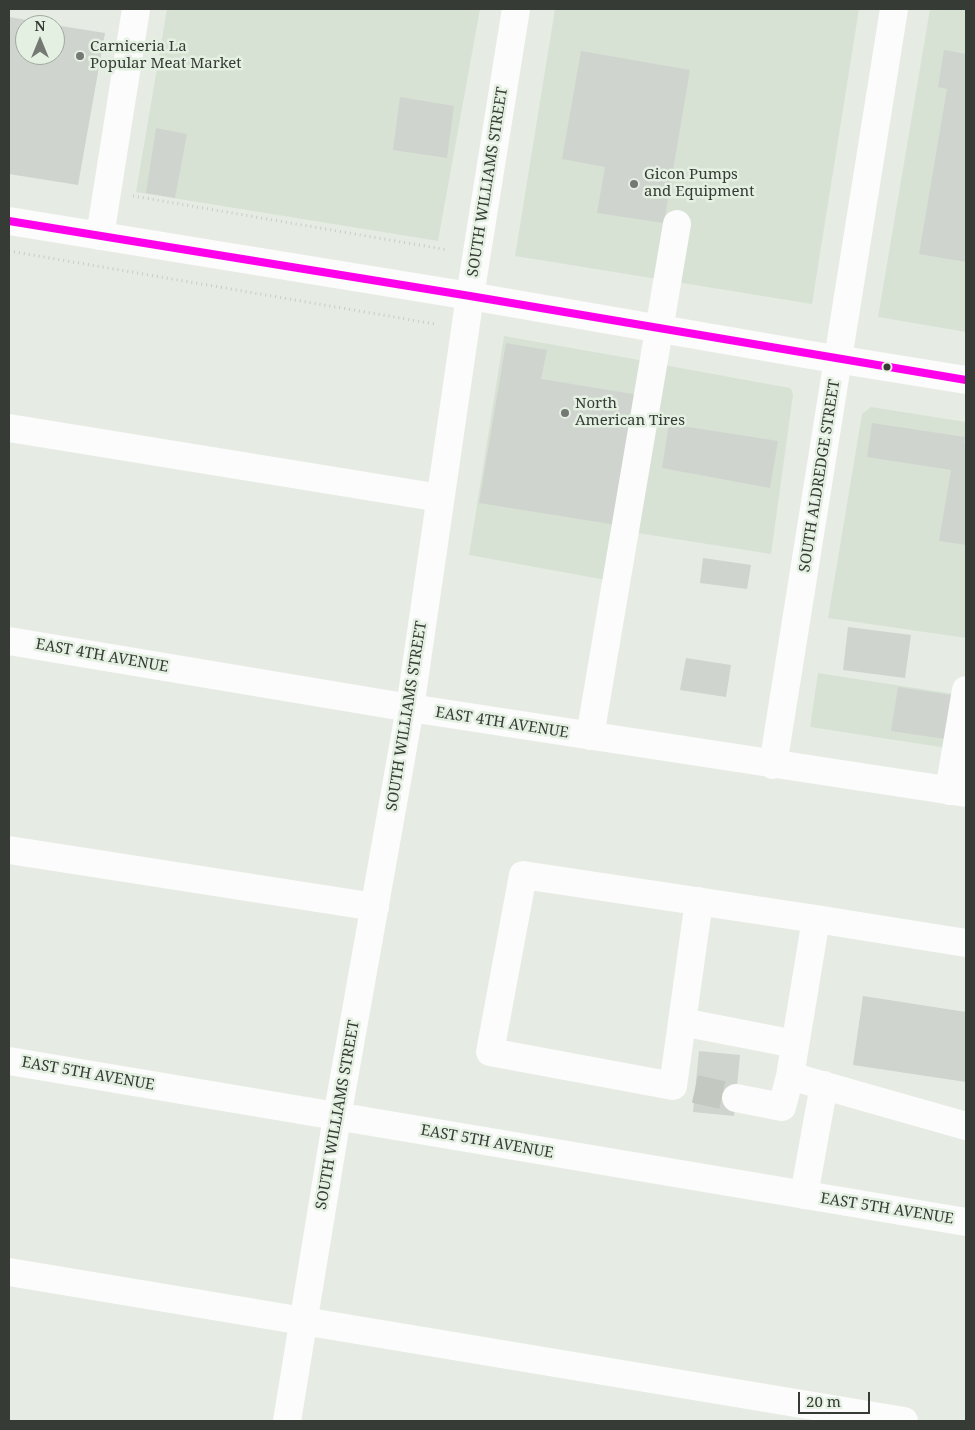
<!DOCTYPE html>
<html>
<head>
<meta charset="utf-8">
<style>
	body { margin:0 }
	#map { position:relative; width:975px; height:1430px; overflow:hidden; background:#e6ece4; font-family:"Noto Serif",serif }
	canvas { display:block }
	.frame { position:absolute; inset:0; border:10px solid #373b36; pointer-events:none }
	.north { position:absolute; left:15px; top:15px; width:50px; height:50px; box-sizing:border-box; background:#e4f0e1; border:1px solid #9fa89d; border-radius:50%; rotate:0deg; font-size:14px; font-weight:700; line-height:20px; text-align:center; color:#373b36 }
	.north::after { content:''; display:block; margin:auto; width:18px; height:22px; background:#747973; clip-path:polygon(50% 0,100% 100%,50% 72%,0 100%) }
	.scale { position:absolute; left:798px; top:1392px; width:72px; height:22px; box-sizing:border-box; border:2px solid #373b36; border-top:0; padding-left:6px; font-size:15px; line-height:18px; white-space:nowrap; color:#373b36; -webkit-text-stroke:4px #e4f0e1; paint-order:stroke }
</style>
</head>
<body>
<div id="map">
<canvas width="975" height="1430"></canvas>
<div class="frame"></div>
<div class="north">N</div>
<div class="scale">20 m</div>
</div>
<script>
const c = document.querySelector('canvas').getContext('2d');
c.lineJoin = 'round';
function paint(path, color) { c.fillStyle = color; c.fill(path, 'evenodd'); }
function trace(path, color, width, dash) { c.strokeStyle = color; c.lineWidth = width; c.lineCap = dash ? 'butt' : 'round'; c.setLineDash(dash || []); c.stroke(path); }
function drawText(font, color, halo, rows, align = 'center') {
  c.font = font + ' "Noto Serif",serif'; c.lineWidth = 5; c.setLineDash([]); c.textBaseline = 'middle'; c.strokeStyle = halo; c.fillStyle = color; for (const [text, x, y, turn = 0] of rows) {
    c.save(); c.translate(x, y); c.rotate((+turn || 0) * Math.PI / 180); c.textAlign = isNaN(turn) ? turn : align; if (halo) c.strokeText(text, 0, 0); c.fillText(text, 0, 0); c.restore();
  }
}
const built = new Path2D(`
	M167,9H480L438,241L136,192Z
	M555,9H859L812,304L515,256Z
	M930,9H966V332L878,317Z
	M504,336L645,361L606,580L469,555Z
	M664,365L790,388L792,391L793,395L771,554L637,533Z
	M871,407L966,422V638L828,618L862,414Z
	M818,673L954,694L947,748L810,727Z`);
const building = new Path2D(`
	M9,17L51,24L25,25V55H55V25L105,33L78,185L9,174Z
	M944,50L966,54V262L919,254L947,89L938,87Z
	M581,51L690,70L664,223L597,213L605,167L562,159Z
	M400,97L454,106L447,158L393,150Z
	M156,128L187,134L175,198L146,193Z
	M506,343L547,350L541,379L639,395L617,525L479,503Z
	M872,423L965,437L964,444H966V545L939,541L951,470L867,457Z
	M669,424L778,441L770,488L662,468Z
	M703,558L751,565L747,589L700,583Z
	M848,627L911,635L905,678L843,670Z
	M686,658L731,665L726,697L680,690Z
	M898,687L951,695L945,739L891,731Z
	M863,996L966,1012V1082L853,1065Z
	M699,1051L740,1055L734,1116L693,1112Z`);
const minorTunnel = new Path2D(`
	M695,1089L736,1098`);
const path = new Path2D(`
	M133,196L448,250
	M9,251L435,324`);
const minor = new Path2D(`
	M100,236L136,9
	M9,428L440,498
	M9,641L410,708L966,793
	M590,736L677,224
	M773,765L894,9
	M949,791L966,690
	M9,850L375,907
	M699,901L673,1086L490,1052L523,875L816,919
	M966,943L816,919L790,1076L966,1126
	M682,1022L795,1044
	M9,1061L966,1222
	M736,1098L782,1107L790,1076
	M804,1195L824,1085
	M9,1272L904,1421
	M287,1421L337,1117L410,708L470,296L516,9`);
const major = new Path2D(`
	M9,221L470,296L811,355L966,380`);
const bus1 = new Path2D(`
	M9,221L470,296L966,380`);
const markers = [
	[80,56,5,"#747973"],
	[634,184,5,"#747973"],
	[887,367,4.5,"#373b36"],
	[565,413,5,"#747973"]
];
const poiNames = [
	["Carniceria La",90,47],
	["Popular Meat Market",90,64],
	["Gicon Pumps",644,175],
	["and Equipment",644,192],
	["North",575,404],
	["American Tires",575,421]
];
const streetNames = [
	["SOUTH WILLIAMS STREET",488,182,-81],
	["SOUTH ALDREDGE STREET",820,476,-81],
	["EAST 4TH AVENUE",102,656,10],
	["SOUTH WILLIAMS STREET",407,716,-81],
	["EAST 4TH AVENUE",502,723,9],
	["EAST 5TH AVENUE",88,1074,10],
	["SOUTH WILLIAMS STREET",338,1115,-80],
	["EAST 5TH AVENUE",487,1142,10],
	["EAST 5TH AVENUE",887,1209,9]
];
paint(built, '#d7e2d4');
paint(building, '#cfd4ce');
trace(minorTunnel, '#c3c9c1', 28, [28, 14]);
trace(path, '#c8cbc7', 3, [1, 4]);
trace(minor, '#fbfcfb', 28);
trace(major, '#fbfcfb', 28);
trace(bus1, '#ff00ea', 8);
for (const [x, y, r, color] of markers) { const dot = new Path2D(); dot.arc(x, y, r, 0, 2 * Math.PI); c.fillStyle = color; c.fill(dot); trace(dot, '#e4f0e1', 2); }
drawText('15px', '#373b36', '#e4f0e1', poiNames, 'left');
drawText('15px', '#373b36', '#e4f0e1', streetNames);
</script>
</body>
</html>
